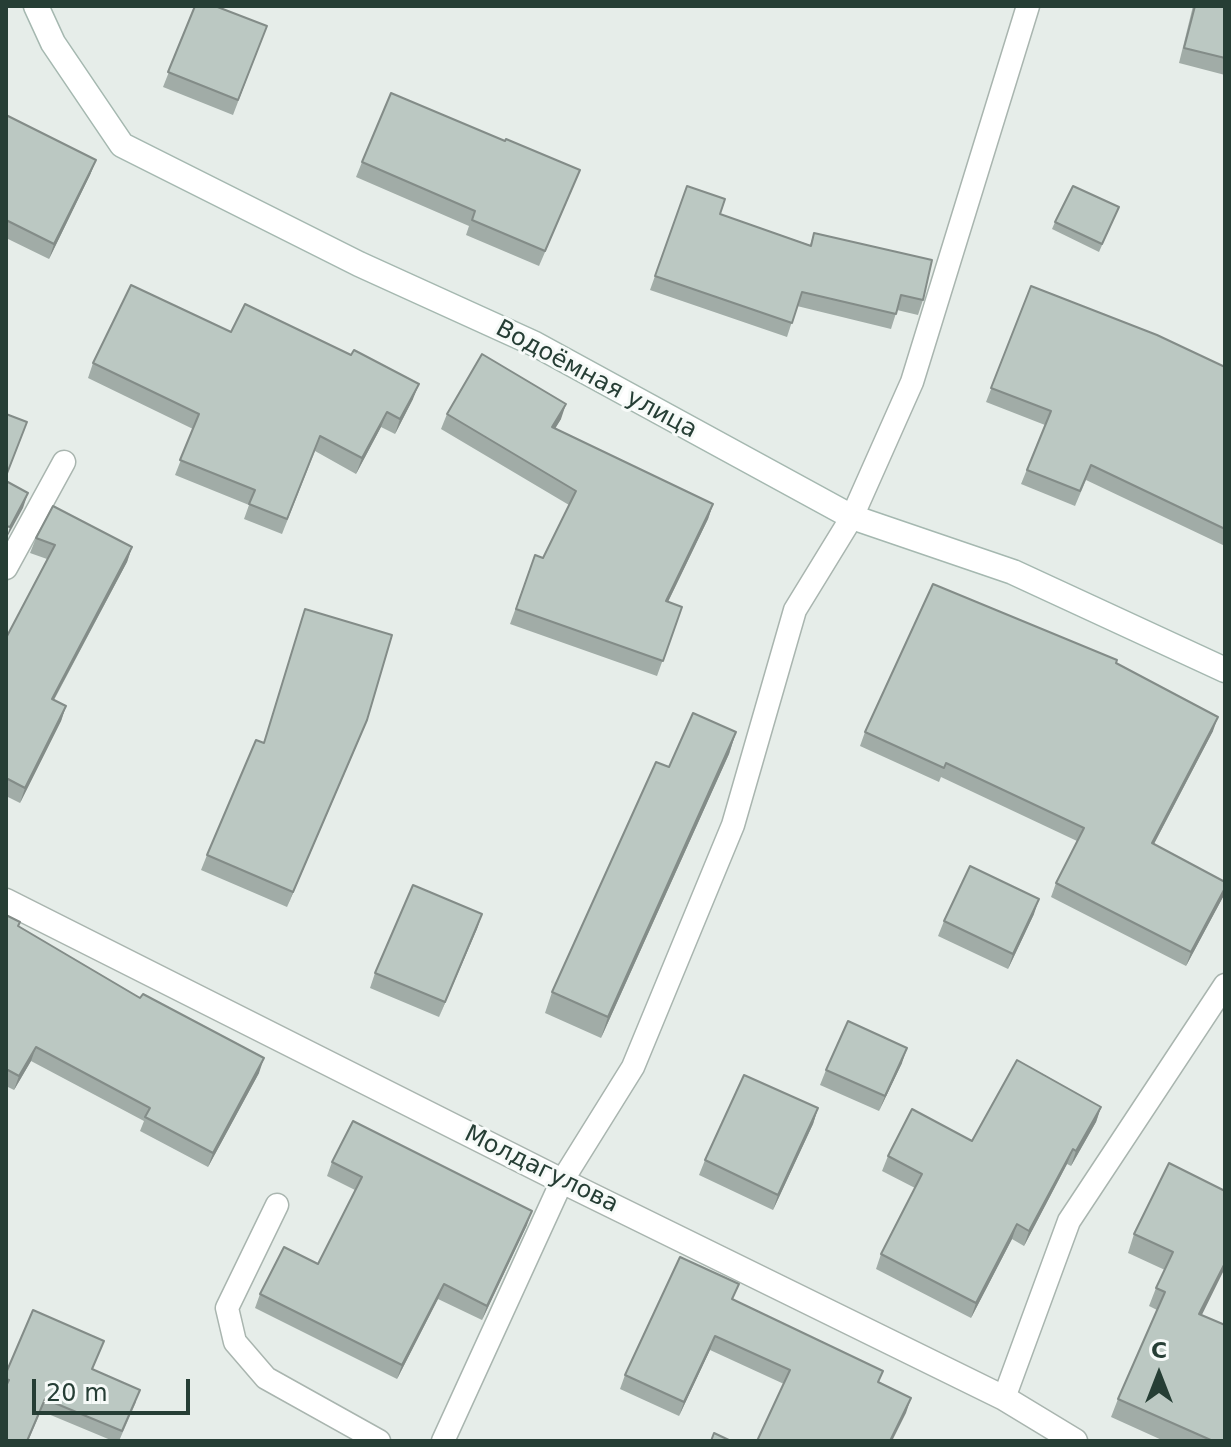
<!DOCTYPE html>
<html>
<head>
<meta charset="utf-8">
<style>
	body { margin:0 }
	#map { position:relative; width:1231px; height:1447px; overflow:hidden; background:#e6ede9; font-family:"DejaVu Sans",sans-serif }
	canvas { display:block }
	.frame { position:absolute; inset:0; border:8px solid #263e35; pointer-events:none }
	.north { position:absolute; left:1119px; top:1335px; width:80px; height:80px; -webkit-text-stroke:6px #f6faf8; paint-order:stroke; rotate:0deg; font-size:22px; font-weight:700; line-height:32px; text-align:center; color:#263e35 }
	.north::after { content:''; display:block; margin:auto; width:28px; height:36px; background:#263e35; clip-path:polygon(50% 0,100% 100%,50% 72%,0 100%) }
	.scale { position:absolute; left:32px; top:1379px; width:158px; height:36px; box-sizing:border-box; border:4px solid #263e35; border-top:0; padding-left:10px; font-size:24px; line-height:28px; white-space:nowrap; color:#263e35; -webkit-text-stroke:6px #f6faf8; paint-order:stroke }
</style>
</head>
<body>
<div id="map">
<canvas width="1231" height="1447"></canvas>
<div class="frame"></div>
<div class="north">С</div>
<div class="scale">20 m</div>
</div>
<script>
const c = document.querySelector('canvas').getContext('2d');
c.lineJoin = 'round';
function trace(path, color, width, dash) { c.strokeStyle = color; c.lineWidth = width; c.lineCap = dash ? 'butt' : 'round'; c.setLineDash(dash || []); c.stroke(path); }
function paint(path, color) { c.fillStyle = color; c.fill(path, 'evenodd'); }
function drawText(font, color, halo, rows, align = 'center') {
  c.font = font + ' "DejaVu Sans",sans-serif'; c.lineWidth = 6; c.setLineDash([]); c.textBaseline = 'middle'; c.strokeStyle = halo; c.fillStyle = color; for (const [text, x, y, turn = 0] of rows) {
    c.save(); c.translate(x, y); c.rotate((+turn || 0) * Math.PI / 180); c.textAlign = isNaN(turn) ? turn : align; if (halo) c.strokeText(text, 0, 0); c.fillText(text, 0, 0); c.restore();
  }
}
const lane = new Path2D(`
	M6,568L64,462
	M277,1205L227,1308L235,1342L266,1378L379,1441
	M1004,1398L1069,1221L1225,985
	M443,1441L562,1181L633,1067L733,825L795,610L852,517L912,382L1028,6`);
const street = new Path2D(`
	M6,901L562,1181L1004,1398L1075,1441`);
const secondary = new Path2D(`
	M36,6L53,43L122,145L359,264L535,344L852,517L1013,572L1225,670`);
const wall = new Path2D(`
	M195,6L267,26L233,115L163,87Z
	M1193,6H1225V75L1179,63Z
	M6,115L96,160L90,175L49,259L6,238Z
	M362,162L574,185L539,266L466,235L469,226L356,177Z
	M687,186L720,214L810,245L814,233L923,300L918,315L897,310L891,329L797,306L787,337L650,290Z
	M1119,207L1099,252L1052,229L1055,222Z
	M1031,286L1225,367V546L1086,480L1075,506L1021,484L1045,425L986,402Z
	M231,332L413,399L395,434L381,427L356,474L315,451L282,534L244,519L249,505L175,475L193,429L88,378L93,363Z
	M447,414L561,419L555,428L713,504L708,519L668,602L682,607L657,676L510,624L535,555L543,558L569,505L441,429Z
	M36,538L132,547L127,562L54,700L66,706L61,721L20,803L6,796V638L47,559L30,553Z
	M305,609L361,735L287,907L201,870L207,855L264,743Z
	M1116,664L1213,731L1154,844L1225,882V890L1223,897L1186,966L1051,897L1056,883L1077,841L941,777L939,782L860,746L865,732Z
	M736,732L729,754L601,1038L545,1013L552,992L669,767Z
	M482,914L439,1017L370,988L375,973Z
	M1034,914L1008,969L938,936L944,921Z
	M6,915L18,927L259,1073L208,1167L140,1131L144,1121L31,1061L14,1090L6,1086Z
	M902,1063L879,1111L820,1085L826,1070Z
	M1101,1107L1096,1122L1071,1166L1067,1164L1024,1246L1012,1239L971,1318L876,1269L881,1254L915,1188L882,1171L888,1156L972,1141Z
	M818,1108L813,1124L773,1210L699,1175L705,1160Z
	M332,1162L527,1225L482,1320L438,1299L397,1379L255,1308L260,1294L318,1264L355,1190L327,1176Z
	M1169,1163L1201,1315L1225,1441H1164L1111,1417L1118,1399L1157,1310L1149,1306L1156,1288L1165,1270L1128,1253L1134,1234Z
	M733,1300L879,1383L906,1413L784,1384L710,1350L679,1416L620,1389L625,1375Z
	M104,1341L92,1370L136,1402L119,1441H113L41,1411L28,1441H6V1373Z`);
const shadedWall = new Path2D(`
	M96,160L90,175L49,259L54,244Z
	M419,384L413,399L395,434L400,419Z
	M566,404L561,419L547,442L552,427Z
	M387,412L381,427L356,474L362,458Z
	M28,493L23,508L6,539L10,527Z
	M713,504L708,519L661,616L666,601Z
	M132,547L127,562L46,714L52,699Z
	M66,706L61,721L20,803L25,788Z
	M1218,717L1213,731L1147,857L1152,843Z
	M367,720L361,735L287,907L293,892Z
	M736,732L729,754L601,1038L608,1017Z
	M1225,888L1223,897L1186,966L1191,952Z
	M1039,899L1034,914L1008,969L1013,954Z
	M482,914L477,929L439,1017L445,1002Z
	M36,1047L31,1061L14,1090L19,1076Z
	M907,1048L902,1063L879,1111L885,1096Z
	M264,1058L259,1073L208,1167L213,1153Z
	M1101,1107L1096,1122L1071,1166L1076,1151Z
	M818,1108L813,1124L773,1210L778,1195Z
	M1073,1149L1067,1164L1024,1246L1029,1231Z
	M532,1211L527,1225L482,1320L487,1306Z
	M1017,1224L1012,1239L971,1318L976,1303Z
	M1225,1263V1268L1193,1333L1199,1314Z
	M444,1284L438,1299L397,1379L402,1365Z
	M715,1336L710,1350L679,1416L684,1402Z
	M911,1398L906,1413L892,1441H890Z`);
const building = new Path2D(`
	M195,6H215L267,26L238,100L168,72Z
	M1195,6H1225V58L1184,48Z
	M391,93L505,141L506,139L580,170L545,251L472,220L475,211L362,162Z
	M6,115L96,160L54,244L6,220Z
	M687,186L725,199L720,214L811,246L814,233L932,260L923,300L901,295L896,314L802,292L792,323L655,276Z
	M1073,186L1119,207L1102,244L1055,222Z
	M131,285L231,332L245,304L351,355L354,350L419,384L400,419L387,412L362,458L320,436L287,519L249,504L255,490L180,460L199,414L93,363Z
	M1031,286L1157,335L1225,367V529L1091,465L1080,491L1027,470L1051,411L991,388Z
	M482,354L566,404L552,427L713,504L666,601L682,607L663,661L516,609L535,555L543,558L576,491L447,414Z
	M6,414L27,422L6,476Z
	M6,481L28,493L10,527L6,526Z
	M53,506L132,547L52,699L66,706L25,788L6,778V638L55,545L36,538Z
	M933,584L1117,660L1116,663L1218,717L1152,843L1225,882V888L1191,952L1056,883L1084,828L946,763L944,768L865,732Z
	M305,609L392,635L367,720L293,892L207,855L256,740L264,743Z
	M693,713L736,732L608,1017L552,992L656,762L669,767Z
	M970,866L1039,899L1013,954L944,921Z
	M413,885L482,914L445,1002L375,973Z
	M6,915L20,922L18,926L140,998L143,994L264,1058L213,1153L145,1117L150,1108L36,1047L19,1076L6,1069Z
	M848,1021L907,1048L885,1096L826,1070Z
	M1017,1060L1101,1107L1076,1151L1073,1149L1029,1231L1017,1224L976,1303L881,1254L922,1174L888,1156L912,1109L972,1141Z
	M744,1075L818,1108L778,1195L705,1160Z
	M353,1121L532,1211L487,1306L444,1284L402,1365L260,1294L284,1247L318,1264L362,1177L332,1162Z
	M1169,1163L1225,1191V1263L1199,1314L1225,1325V1441H1213L1118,1399L1165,1292L1156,1288L1173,1252L1134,1234Z
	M680,1257L739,1284L732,1299L883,1371L878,1382L911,1398L890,1441H757L790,1370L715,1336L684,1402L625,1375Z
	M33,1310L104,1341L92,1369L140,1390L122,1431L45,1399L27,1441H6V1386L9,1380L6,1379V1373Z
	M714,1433L731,1441H711Z`);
const streetNames = [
	["Водоёмная улица",596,380,28],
	["Молдагулова",541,1170,26]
];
trace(lane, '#a9b5af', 25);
trace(street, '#a9b5af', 27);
trace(secondary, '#a5b8b0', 27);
trace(lane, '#fff', 22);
trace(street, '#fff', 24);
trace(secondary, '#fff', 24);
paint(wall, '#a1aca7');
paint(shadedWall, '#838c88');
paint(building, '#bbc8c2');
trace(building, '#838c88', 2);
drawText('24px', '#263e35', '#f6faf8', streetNames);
</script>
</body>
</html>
